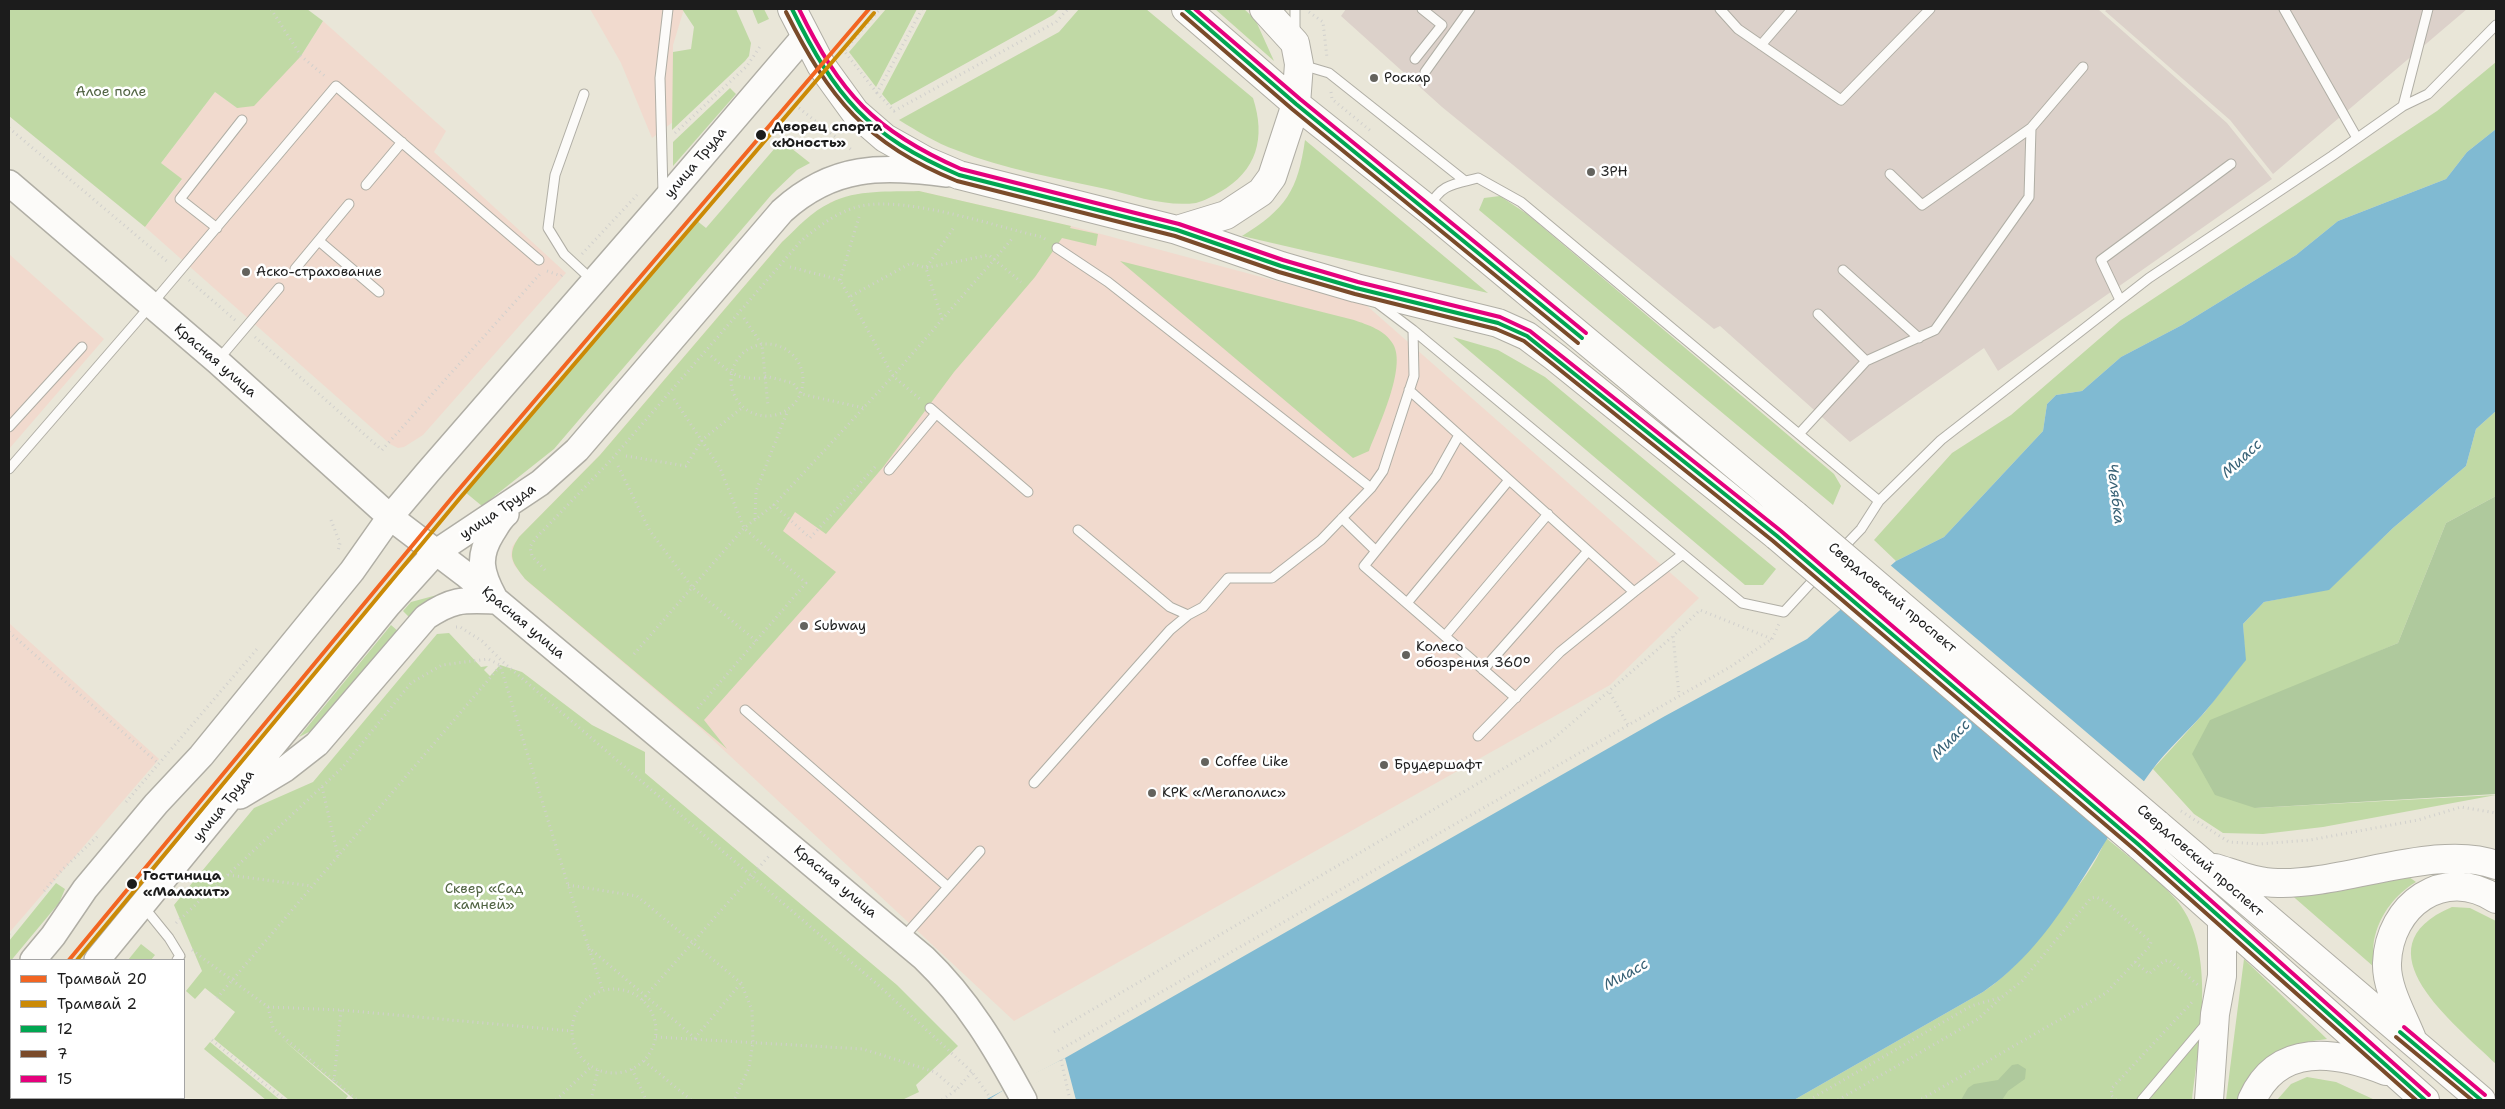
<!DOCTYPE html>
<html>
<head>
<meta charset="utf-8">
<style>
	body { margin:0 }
	#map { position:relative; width:2505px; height:1109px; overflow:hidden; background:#e9e6d8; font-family:"Shantell Sans",sans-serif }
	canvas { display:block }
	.frame { position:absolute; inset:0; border:10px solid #1c1c1c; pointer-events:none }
	.legend { position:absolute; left:10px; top:959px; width:175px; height:140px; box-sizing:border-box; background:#fff; border:1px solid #a4a4a4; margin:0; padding:6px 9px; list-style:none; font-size:15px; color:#1c1c1c }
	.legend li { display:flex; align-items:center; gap:10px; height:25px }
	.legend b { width:25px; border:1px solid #a4a4a4 }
</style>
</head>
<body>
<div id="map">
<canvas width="2505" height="1109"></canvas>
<div class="frame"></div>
<ul class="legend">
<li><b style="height:6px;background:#f26522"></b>Трамвай 20</li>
<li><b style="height:6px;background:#cb8a06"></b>Трамвай 2</li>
<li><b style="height:6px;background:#00a651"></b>12</li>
<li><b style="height:6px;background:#7a4b2a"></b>7</li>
<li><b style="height:6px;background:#e5007d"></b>15</li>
</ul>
</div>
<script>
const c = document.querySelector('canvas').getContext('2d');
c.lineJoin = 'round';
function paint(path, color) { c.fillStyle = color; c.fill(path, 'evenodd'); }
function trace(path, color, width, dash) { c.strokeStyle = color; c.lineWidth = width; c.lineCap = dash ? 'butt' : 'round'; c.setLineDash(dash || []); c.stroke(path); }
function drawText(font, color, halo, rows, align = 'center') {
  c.font = font + ' "Shantell Sans",sans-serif'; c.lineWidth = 5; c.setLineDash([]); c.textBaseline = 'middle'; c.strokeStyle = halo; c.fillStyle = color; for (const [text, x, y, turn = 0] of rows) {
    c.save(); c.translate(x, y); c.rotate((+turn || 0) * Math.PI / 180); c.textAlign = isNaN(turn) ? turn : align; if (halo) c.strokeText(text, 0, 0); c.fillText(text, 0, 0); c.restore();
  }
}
const built = new Path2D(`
	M590,9H684L673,45V122L652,138L621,63Z
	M323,21L446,131L434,152L566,273L423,435L404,447L398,448L390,444L145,227L182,180L161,163L215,92L237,108L301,56Z
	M919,191L1071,226L1366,305L1699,598L1610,685L1014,1021L699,727L527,581L514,565L511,556L512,547L519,537L600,455L782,242L806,220L831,202L854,195Z
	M9,254L104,339L9,449Z
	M9,623L159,759L9,933Z`);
const industrial = new Path2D(`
	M1346,9H2101L2099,10L2227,123L2272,179L1998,371L1984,348L1850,442L1720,326L1714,329L1442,107L1341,16Z
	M2108,9H2467L2273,174L2230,120L2105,11Z`);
const green = new Path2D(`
	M9,9H307L323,21L301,56L254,106L237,108L215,92L161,163L182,179L145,227L9,116Z
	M682,9H736L751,43L749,56L745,61L672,130L673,52L691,49L694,27Z
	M752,9H764L769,19L758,24Z
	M886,9H917L876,87L849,52Z
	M927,9H1059L1053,15L891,105L882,94Z
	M1079,9H1146L1253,98C1266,138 1257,171 1220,192C1213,196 1204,201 1196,203C1166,207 1135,196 1106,189C1056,178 1003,169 956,150C936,143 917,131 899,120L1059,32Z
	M1215,9H1244L1255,19L1274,61Z
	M2496,62V129L2467,152L2446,179L2338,221L2296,255L2182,325L2121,357L2082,391L2056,395L2047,404L2043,431L1944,537L1896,561L1874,540L1952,453L2011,415L2121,320L2437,111Z
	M730,88L736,94L673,166V142Z
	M1305,140L1488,293L1242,236C1286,209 1298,190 1305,140Z
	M786,144L810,163L797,170L772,194L554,449L482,506L465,492L696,220L706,228L775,148Z
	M919,191L1071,226L1070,228L1098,234L1096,246L1062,238L1035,277L954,372L884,466L826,534L795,512L783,531L836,572L704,720L727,749L525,579C513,563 506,556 519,537L600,455L782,242C797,228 812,211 830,203C857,189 890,192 919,191Z
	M1500,196L1527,214L1834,474L1841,486L1833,505L1479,210L1484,198Z
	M1120,261L1354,320C1368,325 1385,330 1393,344C1407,367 1378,427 1369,451L1353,458Z
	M1453,337L1498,350L1545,377L1776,569L1763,585H1745Z
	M2496,411V496L2446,523L2398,643L2314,679L2255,808L2496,795L2323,827L2263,834L2223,833L2194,814L2153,769L2205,712L2245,660L2243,624L2264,602L2329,589L2393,528L2466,466L2476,429Z
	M437,595L424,604L410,618L403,611L411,602Z
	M391,625L399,632L319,727L299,737Z
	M449,633L481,667L488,666L484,670L490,676L500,665L522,672L592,725L645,752V773L897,985L958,1046L916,1085L919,1092L902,1100H355L281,1038L348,1096L345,1100H289L214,1039L235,1012L205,988L195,999L186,991L202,971L174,905L254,808L313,782L437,634Z
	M2106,838C2128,856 2160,880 2178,902C2217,951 2199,1043 2192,1100H1794L1983,992C2016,970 2038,940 2061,909C2078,886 2096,865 2106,838Z
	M2409,877L2416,882C2396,894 2381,913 2375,936C2372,945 2374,958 2374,967L2288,892L2316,893Z
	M56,883L65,889L59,903L9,963V941Z
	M2452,907L2470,908L2496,921V1064C2455,1024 2355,948 2452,907Z
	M141,944L155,955L151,960H128Z
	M2244,959L2327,1039C2271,1046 2270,1056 2240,1100H2226Z
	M210,1042L280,1100H266L204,1049Z
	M2307,1077L2336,1082L2375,1100H2277L2291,1084Z`);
const forest = new Path2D(`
	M2496,496V794L2255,808L2215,795L2192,754L2210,720L2398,643L2446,523Z
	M2018,1064L2026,1069L2025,1079L2008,1091L2002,1100H1961L1968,1088L1974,1084L1998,1080L2012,1065Z`);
const water = new Path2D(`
	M2496,129V411L2476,429L2466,466L2393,528L2329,590L2264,602L2243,624L2246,660C2231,678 2218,697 2203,714C2187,732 2167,750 2152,770C2099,842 2059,941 1983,992L1794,1100H985L1065,1058L1665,716L1807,639L1896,561L1944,537L2043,431L2047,404L2056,395L2082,391L2121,357L2182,325L2296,255L2338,221L2446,179L2467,152Z`);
const pier = new Path2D(`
	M1889,564L2146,783L2110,837L1840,607Z
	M1065,1058L1076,1100H988L1015,1083Z`);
const path = new Path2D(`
	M271,9L301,56L326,77
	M922,9L877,93L894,111L1056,22L1068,9
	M1309,12L1323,22L1327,58
	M1331,92L1332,99L1372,132
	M877,93L844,51L880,9
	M799,108L853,151
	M9,128L169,263
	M675,133L747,66L761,45
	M582,254L637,195
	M790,267L840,280L893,376L920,399
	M547,271L561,276L564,273
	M189,280L235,320
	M840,280L859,217
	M851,296L911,263L926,268L989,255L1021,282
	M744,318L762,345L768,406
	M942,319L926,268L955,226
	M255,337L382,450L540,274
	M731 380a36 36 0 1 1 72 0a36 36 0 1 1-72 0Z
	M711,356C734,376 735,379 766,378
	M765,376L793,383L801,394L864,408
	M674,399L720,468L744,528L806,583L697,709
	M626,456L686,466L702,440L743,407
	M618,466L650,531L692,587L756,641
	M875,467L810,538L774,505L893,376L1012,239
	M755,519L756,491L788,410
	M331,520L340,543L338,551
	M545,570L532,556L530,547L535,539L611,460L801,241C819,226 838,211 861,206C907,196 994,226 1042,237L1048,241
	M456,627H460L482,641L503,662L878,985L972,1072L992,1100
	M9,632L158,763
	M1772,639L1779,624
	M634,654L744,528L774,505
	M1610,693L1628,725
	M322,787L338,856
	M126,802L257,649
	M2181,811L2229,842L2259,844L2310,840L2418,820L2461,807L2496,813
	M228,875L312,886
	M568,885L637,896L741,983L752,1010L753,1042L749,1068L734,1100
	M44,891L62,870L100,834
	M176,923L342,768L411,683L442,665L488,659L500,665L568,885L603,991
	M9,934L11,931
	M588,947L695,1038L741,983
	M192,950L268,1007L341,1010L572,1031
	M2135,962L2149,974L2164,961L2169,960L2198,985
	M572 1031a42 42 0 1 1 84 0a42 42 0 1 1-84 0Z
	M217,998L501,665
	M642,1000L769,856
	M268,1007L273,1028L357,1100
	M1054,1032L1552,740L1672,637
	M656,1037L863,1049L935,1072L956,1090
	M212,1040L284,1100
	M1058,1051L1730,667L1772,639L1700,610L1673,636L1679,695
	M1061,1060L1070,1100
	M644,1061L691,1100
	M632,1069L646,1100
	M334,1081L341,1010
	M9,1098L11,1095
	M556,1100L591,1067
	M591,1100L598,1070
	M942,1100L956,1090L972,1072
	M1809,1100L1971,1006L2002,997L2022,981L2091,898L2096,897L2105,901L2151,942L2150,946L2106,993L1920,1100
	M1838,1100L1978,1019L2002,997
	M2116,1100L2111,1095L2112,1088L2194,1000`);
const service = new Path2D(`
	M1295,9V35
	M1720,9L1738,29L1841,100L1930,9
	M2284,9L2357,138
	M1761,45L1792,9
	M1415,59L1442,25L1422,9
	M1302,65L1329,73L1465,181
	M1425,72L1470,9
	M584,94L555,175L548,228L564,254L592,280
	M2403,106L2428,9
	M1890,174L1922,205L2031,128
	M366,185L402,142
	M663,193L660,78L668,9
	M1430,207C1440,184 1455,184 1478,178L1521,202L1879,501L1861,529L1840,551
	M217,228L180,199L242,120
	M319,241L379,292
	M1057,248L1108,282L1371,488
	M295,269L349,204
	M1843,270L1919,338
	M2120,300L2101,260L2231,164
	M1376,302L1413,330L1742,603L1784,612L1818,575
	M1818,314L1866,361
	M218,360L279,288
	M1409,390L1634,592L1560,652L1478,736
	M930,408L1028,492
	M9,427L82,347
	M1799,434L1866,361L1935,330L2029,197L2031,128L2083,67
	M1459,435L1436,476L1364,566L1516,698
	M9,469L151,305L336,86L539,260
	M889,470L935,415
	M1879,501L1941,440L2149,278L2332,156L2403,106L2428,94L2496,25
	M1342,518L1376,551
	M1078,530L1170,607L1188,615L1203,607L1228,578H1272L1321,540L1371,488L1383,471L1414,376L1413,330
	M1634,592L1683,554
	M1407,603L1509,480
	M1445,636L1548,514
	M1483,670L1588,551
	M745,710L948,887
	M1034,783L1170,630L1188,615
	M143,906L169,938L180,956L177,960
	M902,939L980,851
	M120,1098L123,1100
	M65,1100L67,1098
	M2142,1100L2207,1023`);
const secondary = new Path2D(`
	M9,183L217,361L390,517L465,574L924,958C967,999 996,1048 1024,1100
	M494,597C481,573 477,557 492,533C496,527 500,519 506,514
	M240,796L285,769L317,744L426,617C454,598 464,600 496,601
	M33,960L53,936L85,889L156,804L201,756L352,571L390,517L428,472L663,202L805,36
	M97,960L388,605L435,553L540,483L577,450L782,211C834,164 881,166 947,174
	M9,990L11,987
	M9,1068L11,1065`);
const primary = new Path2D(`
	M792,9L821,65L855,112L885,138L926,161L959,175L1177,230L1281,266L1356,288L1498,323L1527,336L1555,357L1777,536
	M1186,9L1296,104L1429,210L1795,515
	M1177,230L1226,215L1261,192L1272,177L1296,104L1299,64L1295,43L1264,9
	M2157,824L2481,1100
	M2139,845L2425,1100
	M2215,868C2235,874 2257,883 2278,883C2343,885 2438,843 2496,865
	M2412,1039C2403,1016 2386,988 2387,963C2389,905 2444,865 2496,899
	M2209,1100L2215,1014L2222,976V920
	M2252,1100C2278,1042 2336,1051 2386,1071`);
const primaryBridge = new Path2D(`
	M1795,515L2157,824
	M1777,536L2139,845`);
const bus1 = new Path2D(`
	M792,9C836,98 867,135 959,175L1177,230L1281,266L1356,288L1498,323L1527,336L1777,536L2139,845L2425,1100
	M1186,9L1296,104L1582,338
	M2400,1032L2481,1100`);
const bus2 = new Path2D(`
	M786,12C829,98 866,144 957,181L1175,236L1279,272L1355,294L1496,329L1524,341L1773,541L2135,850L2416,1100
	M1182,14L1292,109L1578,343
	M2396,1037L2472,1100`);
const bus3 = new Path2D(`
	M799,9C840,93 874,131 961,169L1179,224L1283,260L1358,282L1500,317L1530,331L1781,531L2143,840L2429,1095
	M1195,9L1300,99L1586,333
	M2404,1027L2485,1095`);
const tram1 = new Path2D(`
	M69,960L455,494L869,9`);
const tram2 = new Path2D(`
	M77,960L460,498L874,13`);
const markers = [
	[1374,78,5,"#64635e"],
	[761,135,6,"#1c1c1c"],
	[1591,172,5,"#64635e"],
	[246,272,5,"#64635e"],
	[804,626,5,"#64635e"],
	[1406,655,5,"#64635e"],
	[1205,762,5,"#64635e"],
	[1384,765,5,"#64635e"],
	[1152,793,5,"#64635e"],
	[132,884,6,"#1c1c1c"]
];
const poiNames = [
	["Роскар",1384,78],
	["ЗРН",1601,172],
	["Аско-страхование",256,272],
	["Subway",814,626],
	["Колесо",1416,647],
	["обозрения 360°",1416,663],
	["Coffee Like",1215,762],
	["Брудершафт",1394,765],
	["КРК «Мегаполис»",1162,793]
];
const parkNames = [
	["Алое поле",111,92],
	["Сквер «Сад",484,889],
	["камней»",484,905]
];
const stopNames = [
	["Дворец спорта",772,127],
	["«Юность»",772,143],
	["Гостиница",143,876],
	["«Малахит»",143,892]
];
const streetNames = [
	["улица Труда",696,163,-50],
	["Красная улица",215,361,41],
	["улица Труда",498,512,-34],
	["Свердловский проспект",1892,598,40],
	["Красная улица",523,623,40],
	["улица Труда",224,806,-51],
	["Свердловский проспект",2200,861,41],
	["Красная улица",835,882,40]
];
const waterNames = [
	["Миасс",2242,459,-43],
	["Челябка",2115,494,83],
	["Миасс",1951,740,-46],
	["Миасс",1626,975,-29]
];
paint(built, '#f1dace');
paint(industrial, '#dcd1ca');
paint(green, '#c0d9a5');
paint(forest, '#afc99d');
paint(water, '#80bad2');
paint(pier, '#e9e6d8');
trace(service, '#b0aea5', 11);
trace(secondary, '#b0aea5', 28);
trace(primary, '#b0aea5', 30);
trace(path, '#d1d0cd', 3, [1, 4]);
trace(service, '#fcfbf9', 9);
trace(secondary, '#fcfbf9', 25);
trace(primary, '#fcfbf9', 28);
trace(primaryBridge, '#b0aea5', 30, []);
trace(primaryBridge, '#fcfbf9', 28);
trace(bus1, '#00a651', 4);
trace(bus2, '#7a4b2a', 4);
trace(bus3, '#e5007d', 4);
trace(tram1, '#f26522', 4);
trace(tram2, '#cb8a06', 4);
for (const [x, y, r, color] of markers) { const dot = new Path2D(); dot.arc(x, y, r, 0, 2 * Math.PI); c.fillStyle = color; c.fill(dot); trace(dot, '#fff', 2); }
drawText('14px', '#1c1c1c', '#fff', poiNames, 'left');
drawText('14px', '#506342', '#fff', parkNames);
drawText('bold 14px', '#1c1c1c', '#fff', stopNames, 'left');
drawText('14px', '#1c1c1c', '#fff', streetNames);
drawText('italic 15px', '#386276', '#fff', waterNames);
</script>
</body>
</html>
